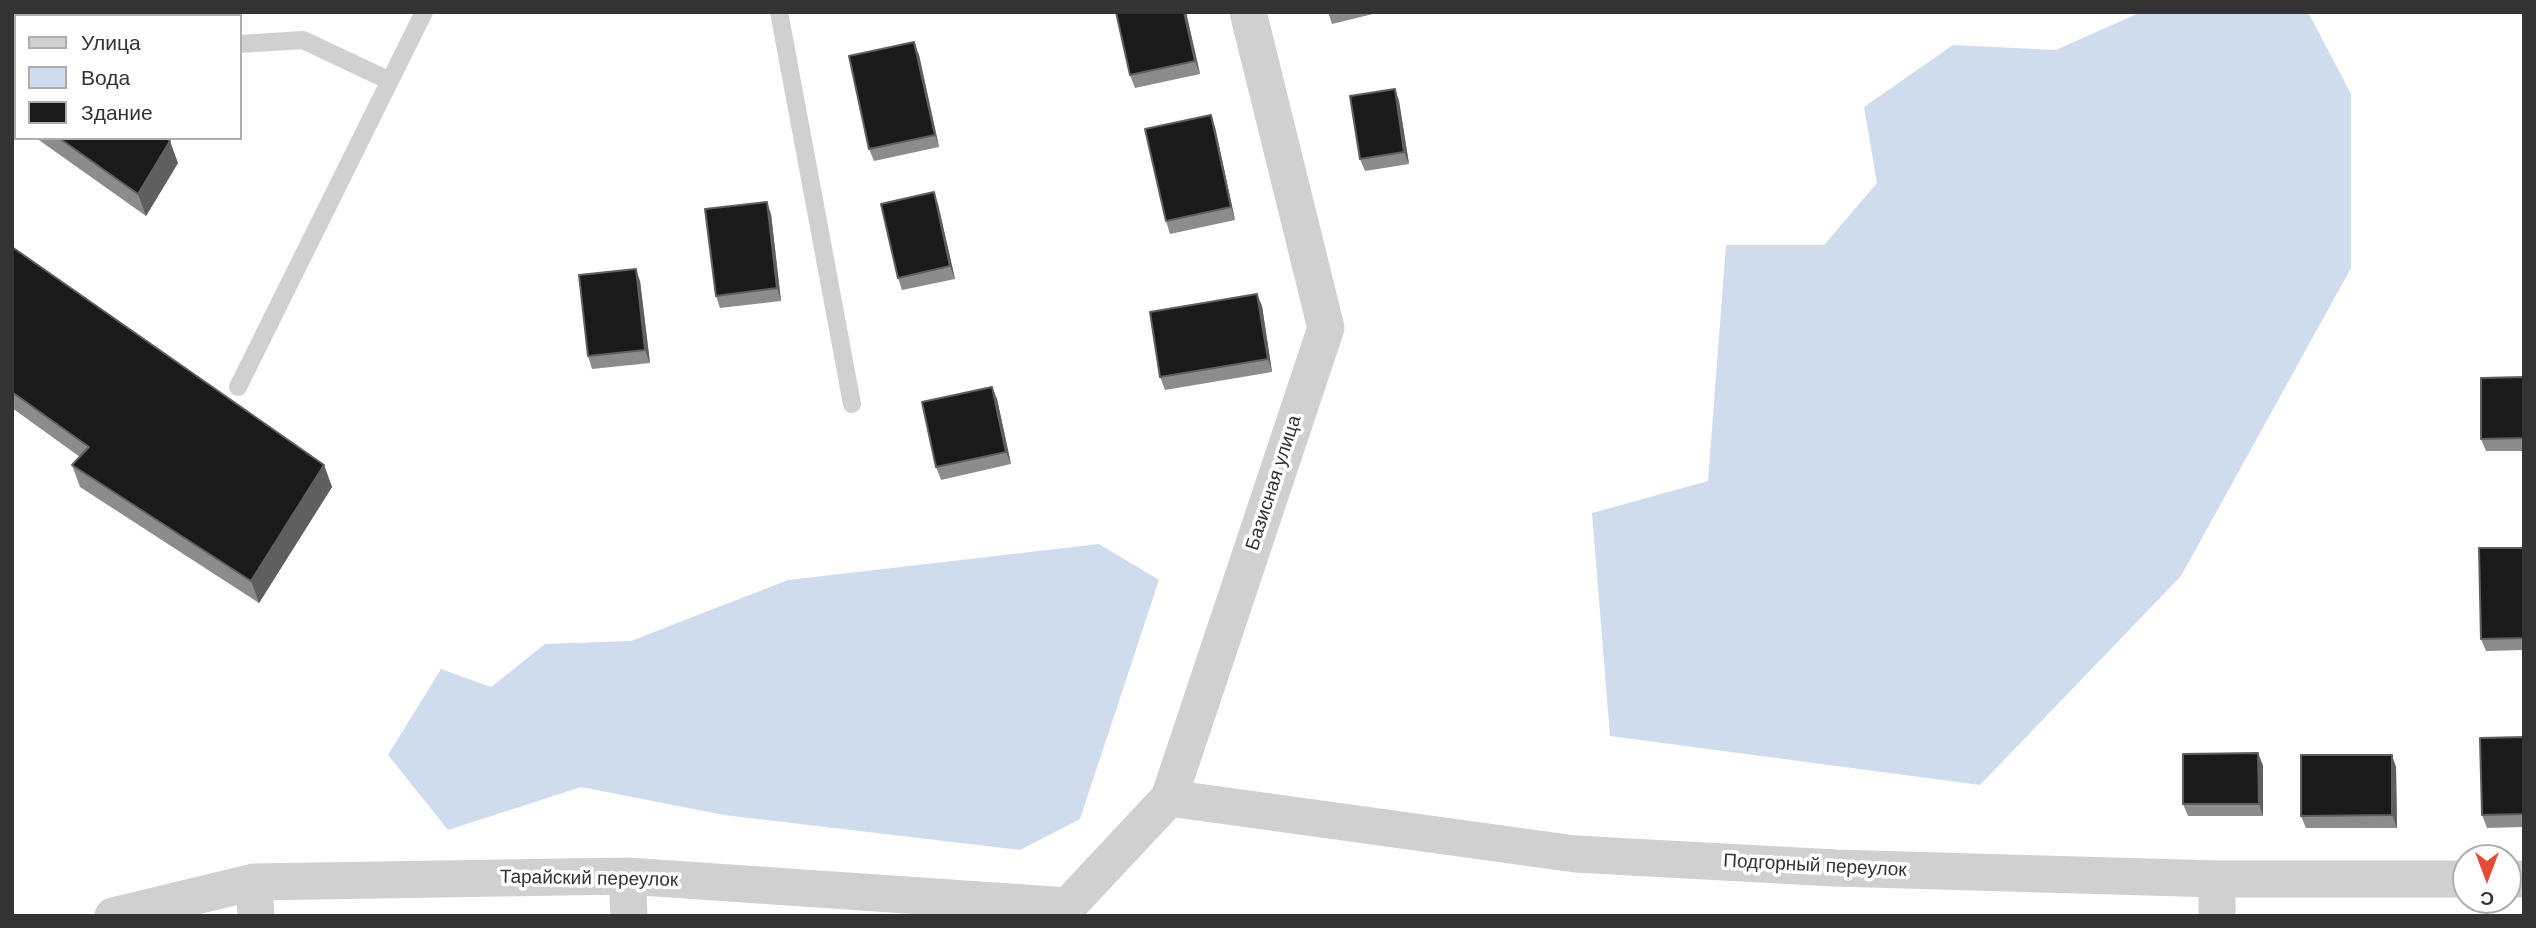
<!DOCTYPE html>
<html>
<head>
<meta charset="utf-8">
<style>
	body { margin:0 }
	#map { position:relative; width:2536px; height:928px; overflow:hidden; background:#fff; font-family:Helvetica,sans-serif }
	canvas { display:block }
	.frame { position:absolute; inset:0; border:14px solid #333; pointer-events:none }
	.legend { position:absolute; left:14px; top:14px; width:228px; height:126px; box-sizing:border-box; background:#fff; border:2px solid #adadad; margin:0; padding:9px 12px; list-style:none; font-size:21px; color:#333 }
	.legend li { display:flex; align-items:center; gap:14px; height:35px }
	.legend b { width:35px; border:2px solid #adadad }
	.north { position:absolute; left:2452px; top:844px; width:70px; height:70px; box-sizing:border-box; background:#fff; border:2px solid #adadad; border-radius:50%; rotate:180deg; font-size:19px; font-weight:700; line-height:28px; text-align:center; color:#333 }
	.north::after { content:''; display:block; margin:auto; width:24px; height:32px; background:#e54b39; clip-path:polygon(50% 0,100% 100%,50% 72%,0 100%) }
</style>
</head>
<body>
<div id="map">
<canvas width="2536" height="928"></canvas>
<div class="frame"></div>
<ul class="legend">
<li><b style="height:9px;background:#d0d0d0"></b>Улица</li>
<li><b style="height:19px;background:#cfdcee"></b>Вода</li>
<li><b style="height:19px;background:#1a1a1a"></b>Здание</li>
</ul>
<div class="north">С</div>
</div>
<script>
const c = document.querySelector('canvas').getContext('2d');
c.lineJoin = 'round';
function paint(path, color) { c.fillStyle = color; c.fill(path, 'evenodd'); }
function trace(path, color, width, dash) { c.strokeStyle = color; c.lineWidth = width; c.lineCap = dash ? 'butt' : 'round'; c.setLineDash(dash || []); c.stroke(path); }
function drawText(font, color, halo, rows, align = 'center') {
  c.font = font + ' Helvetica,sans-serif'; c.lineWidth = 7; c.setLineDash([]); c.textBaseline = 'middle'; c.strokeStyle = halo; c.fillStyle = color; for (const [text, x, y, turn = 0] of rows) {
    c.save(); c.translate(x, y); c.rotate((+turn || 0) * Math.PI / 180); c.textAlign = isNaN(turn) ? turn : align; if (halo) c.strokeText(text, 0, 0); c.fillText(text, 0, 0); c.restore();
  }
}
const water = new Path2D(`
	M2141,12H2308L2351,94V268L2181,576L1980,785L1610,736L1592,513L1708,481L1726,245H1824L1877,183L1864,107L1953,45L2056,50Z
	M1099,544L1159,580L1080,819L1020,850L724,815L581,787L448,830L388,755L441,669L491,687L545,644L631,641L788,580Z`);
const lane = new Path2D(`
	M779,12L852,404
	M240,44L303,40L390,81
	M238,387L424,12`);
const street = new Path2D(`
	M1169,798L1575,854L1835,868L2217,879H2466
	M627,876L629,916
	M2508,879H2524
	M254,882L256,916
	M113,916L254,882L627,876L1068,906
	M1068,916V906L1169,798L1326,328L1248,12
	M2217,916V879`);
const wall = new Path2D(`
	M1116,12H1186L1200,74L1135,88L1130,75Z
	M1328,12H1381L1332,24Z
	M12,26L16,29V124L12,122Z
	M919,55L939,147L874,161L869,149Z
	M1395,89L1399,101L1409,164L1365,171L1360,159Z
	M1215,127L1235,220L1170,234L1166,221Z
	M36,138H166L178,163L146,216Z
	M938,204L955,279L902,290L898,278Z
	M771,214L781,301L720,308L716,296Z
	M12,247L324,465L332,487L259,603L80,487L72,465L80,457L12,408Z
	M640,281L650,363L592,369L588,356Z
	M1262,306L1272,372L1165,390L1160,377Z
	M2524,377V451H2486L2481,439Z
	M992,387L997,399L1011,464L941,480L936,467Z
	M2524,548V650L2486,651L2481,639Z
	M2524,737V827L2487,828L2482,815Z
	M2258,753L2263,766V816H2188L2183,804Z
	M2396,767L2397,828H2306L2301,816Z`);
const shadedWall = new Path2D(`
	M1184,12H1186L1200,74L1195,61Z
	M914,42L919,55L939,147L935,135Z
	M1395,89L1399,101L1409,164L1404,152Z
	M1211,115L1215,127L1235,220L1231,207Z
	M170,141L178,163L146,216L138,194Z
	M934,192L938,204L955,279L950,266Z
	M767,202L771,214L781,301L777,288Z
	M636,269L640,281L650,363L645,350Z
	M1257,294L1262,306L1272,372L1268,359Z
	M992,387L997,399L1011,464L1006,452Z
	M324,465L332,487L259,603L251,581Z
	M2258,753L2263,766V816L2259,804Z
	M2392,755L2396,767L2397,828L2392,815Z`);
const building = new Path2D(`
	M1116,12H1184L1195,61L1130,75Z
	M12,26L16,29V108L12,105Z
	M914,42L935,135L869,149L849,56Z
	M1395,89L1404,152L1360,159L1350,96Z
	M1211,115L1231,207L1166,221L1145,129Z
	M59,138H166L170,141L138,194Z
	M934,192L950,266L898,278L881,204Z
	M767,202L777,288L716,296L705,209Z
	M12,247L324,465L251,581L72,465L89,447L12,392Z
	M636,269L645,350L588,356L579,275Z
	M1257,294L1268,359L1160,377L1150,312Z
	M2524,377V438L2481,439V378Z
	M992,387L1006,452L936,467L922,402Z
	M2479,548H2524V638L2481,639Z
	M2524,737V814L2482,815L2480,738Z
	M2258,753L2259,804H2183V754Z
	M2301,755H2392V815L2301,816Z`);
const streetNames = [
	["Базисная улица",1274,483,-72],
	["Подгорный переулок",1815,866,3],
	["Тарайский переулок",589,879,1]
];
paint(water, '#cfdcee');
trace(lane, '#d0d0d0', 18);
trace(street, '#d0d0d0', 37);
paint(wall, '#8c8c8c');
paint(shadedWall, '#5f5f5f');
paint(building, '#1a1a1a');
trace(building, '#5f5f5f', 2);
drawText('19px', '#333', '#fff', streetNames);
</script>
</body>
</html>
